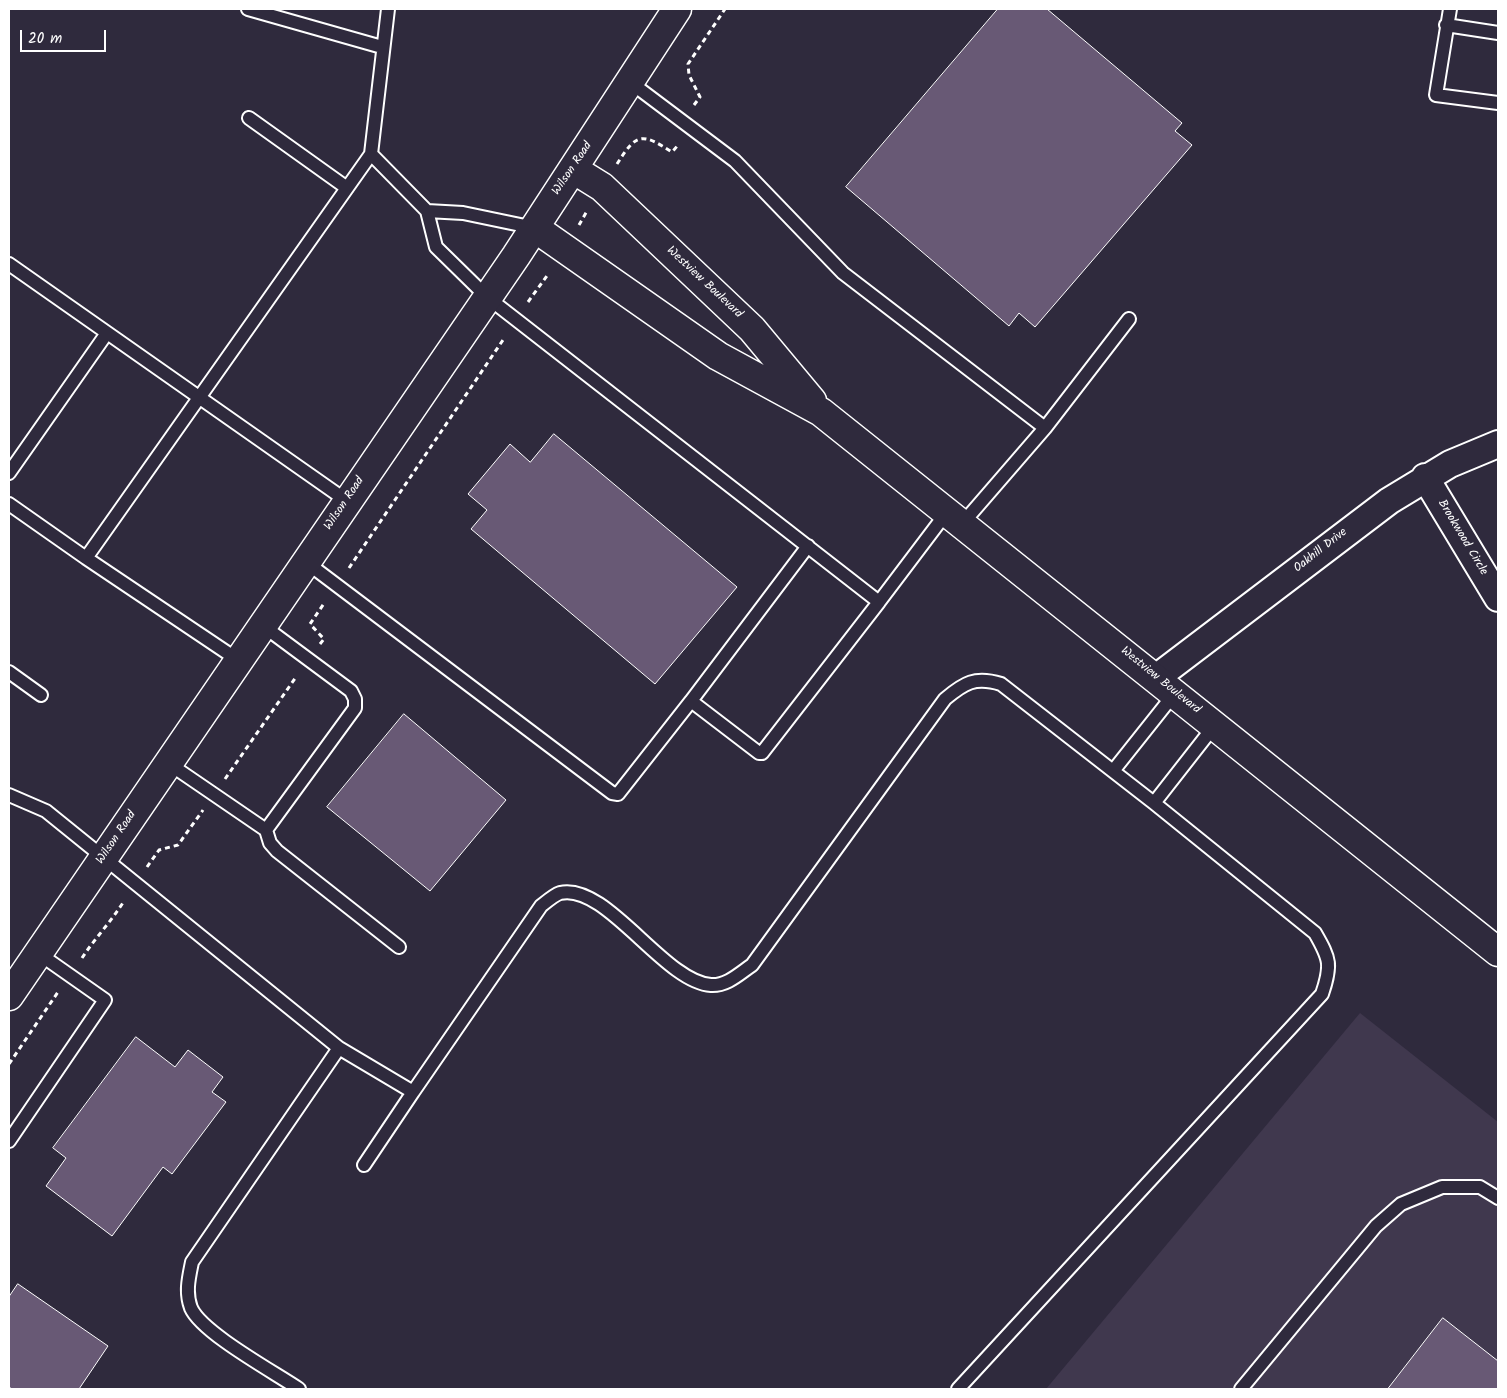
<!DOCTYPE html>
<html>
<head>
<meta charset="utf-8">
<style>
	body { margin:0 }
	#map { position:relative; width:1507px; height:1398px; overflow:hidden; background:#2f2a3d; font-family:Kalam,sans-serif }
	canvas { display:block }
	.frame { position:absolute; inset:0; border:10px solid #fff; pointer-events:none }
	.scale { position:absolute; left:20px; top:30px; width:86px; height:22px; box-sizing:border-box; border:2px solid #fff; border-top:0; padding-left:6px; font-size:15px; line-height:18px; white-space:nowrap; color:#fff; -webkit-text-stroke:4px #2f2a3d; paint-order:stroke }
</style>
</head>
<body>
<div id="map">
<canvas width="1507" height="1398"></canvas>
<div class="frame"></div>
<div class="scale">20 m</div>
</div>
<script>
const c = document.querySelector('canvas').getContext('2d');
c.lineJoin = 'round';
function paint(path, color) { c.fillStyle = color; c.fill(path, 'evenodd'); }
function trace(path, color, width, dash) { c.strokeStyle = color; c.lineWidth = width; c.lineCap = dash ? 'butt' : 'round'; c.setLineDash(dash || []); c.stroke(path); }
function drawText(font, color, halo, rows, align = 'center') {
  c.font = font + ' Kalam,sans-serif'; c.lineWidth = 5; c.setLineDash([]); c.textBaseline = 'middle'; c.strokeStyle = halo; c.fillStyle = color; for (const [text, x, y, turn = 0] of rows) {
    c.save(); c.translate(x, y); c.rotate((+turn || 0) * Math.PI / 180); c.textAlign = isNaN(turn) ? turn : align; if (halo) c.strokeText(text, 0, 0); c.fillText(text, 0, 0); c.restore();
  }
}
const built = new Path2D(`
	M1360,1013L1498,1122V1389H1046Z`);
const building = new Path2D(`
	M998,9H1047L1182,123L1175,131L1192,145L1035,327L1019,313L1009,326L846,187Z
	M554,434L737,587L655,684L471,529L487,510L468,494L510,444L530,462Z
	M404,714L506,800L430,891L327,807Z
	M136,1037L175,1067L188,1050L223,1077L212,1092L226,1102L172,1174L163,1167L112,1236L46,1186L66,1158L53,1148Z
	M18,1284L108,1346L79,1389H12L9,1387V1297Z
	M1443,1318L1498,1361V1389H1388Z`);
const path = new Path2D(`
	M694,105L700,97L689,75L688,64L725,9
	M617,164C637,132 642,133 672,152L679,144
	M579,225L587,211
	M528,302L549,273
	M349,568L505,337
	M320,644L324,639L310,624L325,602
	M225,779L296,677
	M147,867L159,850L178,845L203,810
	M82,958C95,938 111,922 124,901
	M9,1064L58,992`);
const service = new Path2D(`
	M248,9L382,47
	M1450,9L1436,95L1498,103
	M1446,25L1498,33
	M630,82L735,161L843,273L1045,428
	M249,118L347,188
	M427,211L463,213L535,228
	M9,264L347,501
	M9,473L107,333
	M9,504L86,558L371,154
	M962,524L1045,428L1129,319
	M86,558L238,660
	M306,562L612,793L618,794L691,701L759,753H762L879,602L487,297L436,247L427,211L371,154L388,9
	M879,602L947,512
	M9,672L41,695
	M691,701L808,546
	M168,763L266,830L355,708V699L351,691L262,625
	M1113,771L1175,693
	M9,795L46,811L339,1048L413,1092L541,906C546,902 554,895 560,893C606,882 664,982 711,985C727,986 740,973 752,965L945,699C964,683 975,676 1001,684L1154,803L1315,933C1330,959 1332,965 1322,994L958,1389
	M1154,803L1215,725
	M266,830L270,843L277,851L399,947
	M9,1141L105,1000L38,953
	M364,1165L413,1092
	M299,1389C274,1372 202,1333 191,1308C185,1292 189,1277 192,1262L339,1048
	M1241,1389L1376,1226L1401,1204L1442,1187H1480L1498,1198`);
const minor = new Path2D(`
	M1425,477L1498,598
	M1156,678L1389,501L1450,464L1498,444`);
const tertiary = new Path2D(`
	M573,169L602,187L752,329L812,401
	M535,228L718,356L821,412L1498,952
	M9,996L516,256L677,9`);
const streetNames = [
	["Wilson Road",573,169,-56],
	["Westview Boulevard",704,283,43],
	["Wilson Road",345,504,-56],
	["Brookwood Circle",1462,538,59],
	["Oakhill Drive",1321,551,-38],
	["Westview Boulevard",1160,681,39],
	["Wilson Road",117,838,-56]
];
paint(built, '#40384e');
paint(building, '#685975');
trace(building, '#fff', 1);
trace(service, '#fff', 16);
trace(minor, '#fff', 30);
trace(tertiary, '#fff', 31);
trace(path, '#fff', 3, [5, 4]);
trace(service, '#2f2a3d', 12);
trace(minor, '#2f2a3d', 26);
trace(tertiary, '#2f2a3d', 28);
drawText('12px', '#fff', '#2f2a3d', streetNames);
</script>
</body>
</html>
